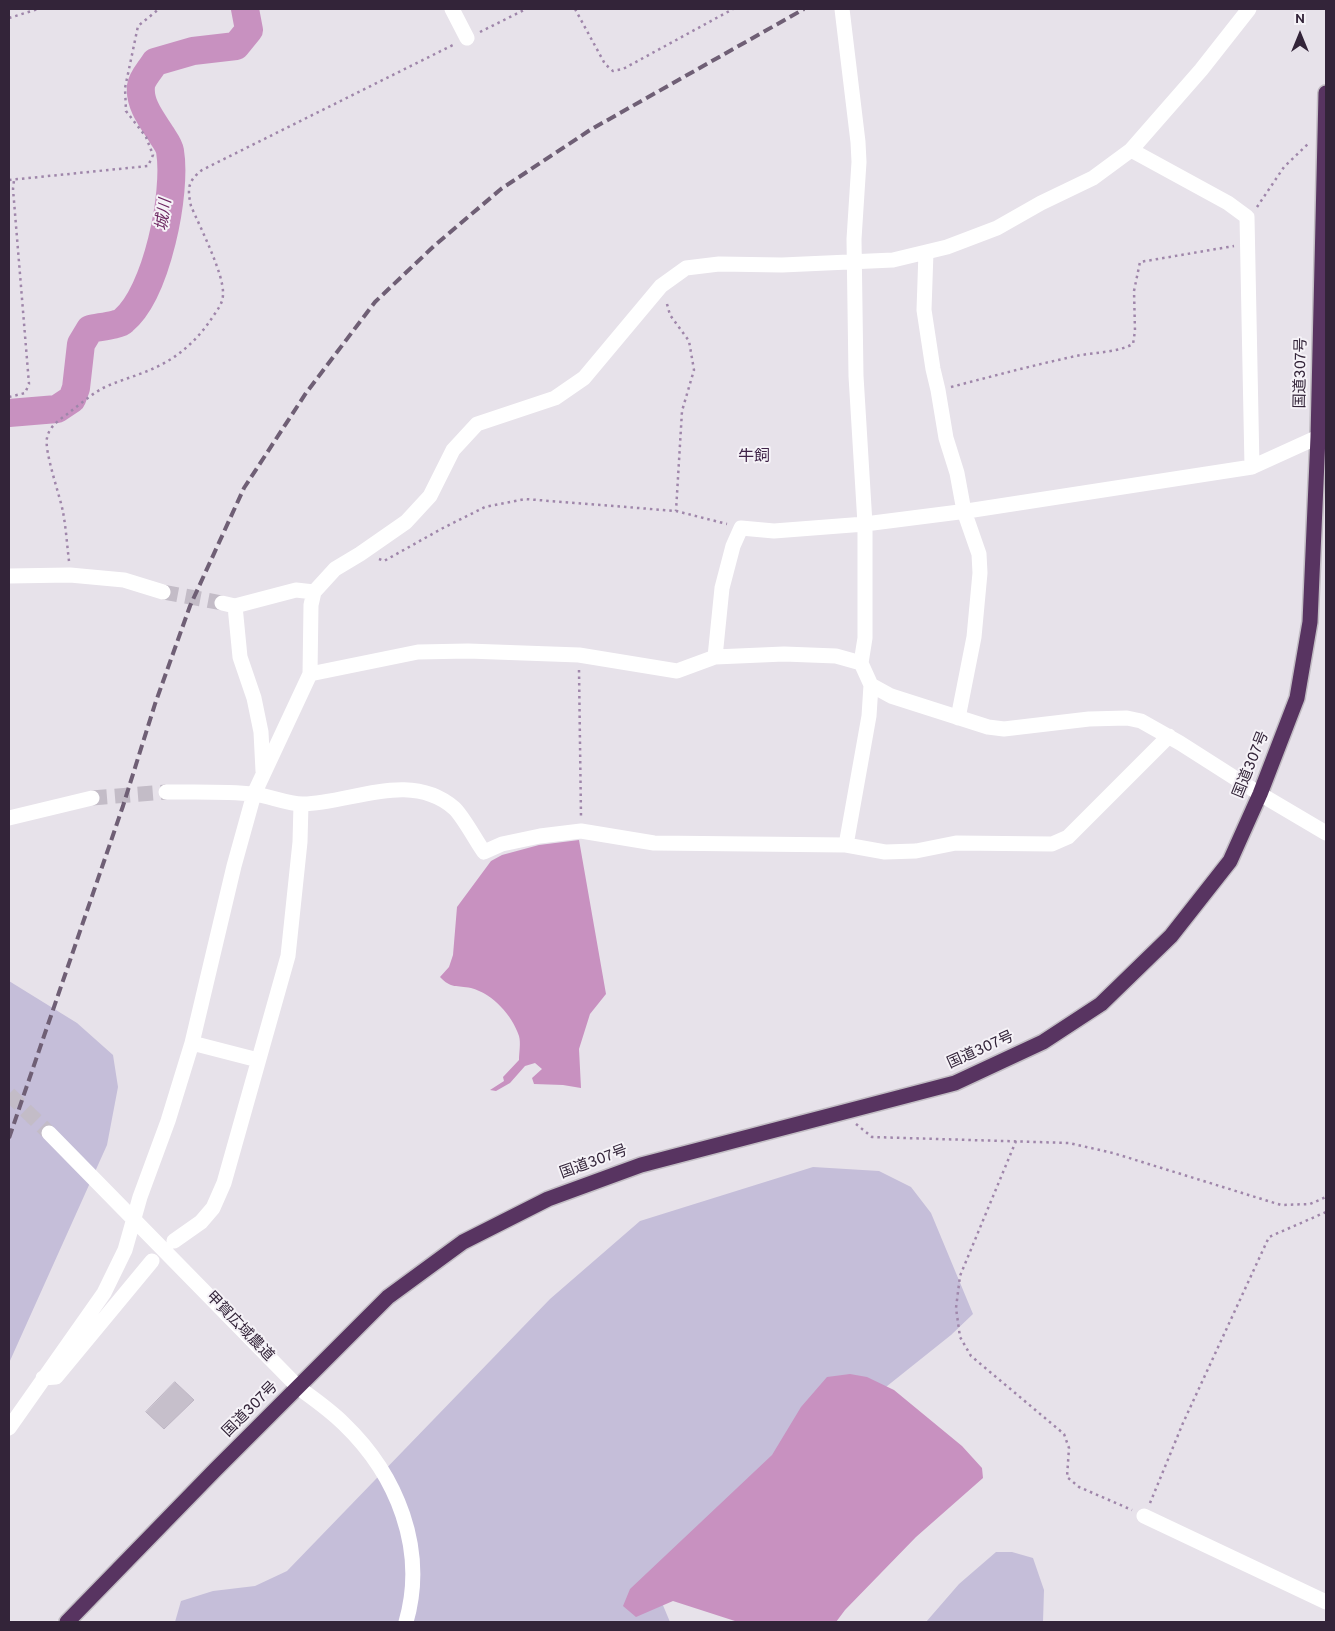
<!DOCTYPE html>
<html>
<head>
<meta charset="utf-8">
<style>
	body { margin:0 }
	#map { position:relative; width:1335px; height:1631px; overflow:hidden; background:#e7e2ea; font-family:Overpass,sans-serif }
	canvas { display:block }
	.frame { position:absolute; inset:0; border:10px solid #332439; pointer-events:none }
	.north { position:absolute; left:1275px; top:10px; width:50px; height:50px; -webkit-text-stroke:4px #f5f2f7; paint-order:stroke; rotate:0deg; font-size:14px; font-weight:700; line-height:20px; text-align:center; color:#332439 }
	.north::after { content:''; display:block; margin:auto; width:18px; height:22px; background:#332439; clip-path:polygon(50% 0,100% 100%,50% 72%,0 100%) }
</style>
</head>
<body>
<div id="map">
<canvas width="1335" height="1631"></canvas>
<div class="frame"></div>
<div class="north">N</div>
</div>
<script>
const c = document.querySelector('canvas').getContext('2d');
c.lineJoin = 'round';
function paint(path, color) { c.fillStyle = color; c.fill(path, 'evenodd'); }
function trace(path, color, width, dash) { c.strokeStyle = color; c.lineWidth = width; c.lineCap = dash ? 'butt' : 'round'; c.setLineDash(dash || []); c.stroke(path); }
function drawText(font, color, halo, rows, align = 'center') {
  c.font = font + ' Overpass,"Noto Sans JP",sans-serif'; c.lineWidth = 4; c.setLineDash([]); c.textBaseline = 'middle'; c.strokeStyle = halo; c.fillStyle = color; for (const [text, x, y, turn = 0] of rows) {
    c.save(); c.translate(x, y); c.rotate((+turn || 0) * Math.PI / 180); c.textAlign = isNaN(turn) ? turn : align; if (halo) c.strokeText(text, 0, 0); c.fillText(text, 0, 0); c.restore();
  }
}
const green = new Path2D(`
	M9,981L77,1023L113,1055L118,1087L107,1145L9,1363Z
	M813,1167L879,1171L911,1187L931,1213L973,1314L951,1335L658,1569L657,1591L670,1622H175L181,1601L213,1591L255,1586L287,1571L550,1299L640,1221Z
	M996,1552H1012L1033,1558L1044,1590L1043,1622H926L959,1584Z`);
const water = new Path2D(`
	M579,840L606,994L590,1014L579,1049L581,1088L563,1085L534,1084L532,1078L542,1069L535,1063L525,1066L510,1083L496,1091L490,1090L504,1081L503,1077L519,1060C519,1053 521,1043 519,1036C512,1015 493,994 471,988C457,985 451,989 440,977L449,967L453,955L457,907L491,861L502,855L539,845Z
	M850,1374L867,1377L894,1390L962,1446L982,1468L983,1478L916,1537L845,1610L836,1622H738L673,1601L636,1617L623,1606L630,1589L772,1455L801,1407L827,1377Z`);
const river = new Path2D(`
	M9,413L57,409L72,399L76,388L81,344L90,329C98,327 119,325 123,321C157,293 177,192 170,151C169,145 164,139 161,134C152,120 139,104 141,86C142,78 151,69 155,62L193,51L236,46L249,30L245,9`);
const building = new Path2D(`
	M175,1382L194,1400L164,1429L146,1412Z`);
const minorTunnel = new Path2D(`
	M163,592L222,603
	M92,798L166,792
	M9,1094L49,1133`);
const path = new Path2D(`
	M575,9L605,64L613,71L623,69L733,9
	M9,18L38,9
	M480,32L526,9
	M9,180L148,166L153,155L146,137L126,111L125,88L138,26L159,9
	M1257,207L1284,167L1310,142
	M667,304L670,315L689,341L694,370L682,411L676,511
	M951,387C993,376 1034,365 1076,356C1095,352 1116,353 1133,344L1135,331L1134,291L1140,262L1234,246
	M9,397L25,393L29,384L13,189L14,180
	M379,559L384,561L443,528L485,507L525,499L676,511L727,524
	M69,561C67,545 66,528 63,512C60,496 44,451 47,438C49,427 58,421 66,415C78,406 90,395 103,388C124,378 146,374 166,362C184,352 200,336 212,318C217,310 223,304 223,294C224,274 200,227 191,206C187,188 188,181 202,170L455,44
	M579,670L581,817
	M856,1124L872,1137L1069,1143L1113,1153L1281,1205L1310,1204L1326,1197
	M1016,1141L960,1276L956,1308L960,1337L971,1356L1064,1434L1069,1448L1067,1477L1079,1487L1132,1510
	M1150,1503L1183,1423L1269,1237L1326,1212`);
const minor = new Path2D(`
	M452,9L467,38
	M842,9L858,142L859,162L854,239L856,376L865,524V638L861,663L871,685L891,696L988,727L1004,729L1089,719L1127,718L1141,721L1180,743L1260,794L1326,833
	M1131,150L1228,203L1247,217L1252,467
	M926,252L924,310L933,369L938,390L946,438L957,473L964,511L979,554L980,573L974,637L958,718
	M9,576L70,575L124,580L163,592
	M222,603L235,606L296,590L314,592
	M235,606L240,657L254,698L261,732L263,771
	M715,657L722,588L733,546L741,528L774,531L865,524L967,511L1252,467L1318,437
	M310,674L418,652L468,651L579,655L677,671L715,657L784,654L836,656L861,663
	M166,792C195,792 225,791 254,794C270,796 287,804 303,804C352,803 410,770 454,808C463,816 476,841 484,852L502,844L540,836L581,831L654,843L846,845L885,852L916,851L956,843L1052,844L1068,837L1169,736
	M9,818L92,798
	M846,845L869,716L871,685
	M192,1043L258,1060
	M49,1133L299,1388C314,1399 330,1410 344,1424C397,1475 427,1549 406,1622
	M174,1241L201,1222L213,1208L224,1183L288,956L300,842L301,804
	M43,1378L56,1377L152,1261
	M9,1428L104,1293L125,1250L140,1197L168,1121L192,1043L234,866L254,794L310,674L311,605L314,592L335,569L360,554L406,522L430,496L453,450L477,424L555,398L584,378L661,286L686,268L719,264L782,265L893,260L947,247L997,228L1041,203L1093,178L1131,150L1201,70L1249,9
	M1144,1516L1326,1602`);
const highway = new Path2D(`
	M67,1622L215,1470L388,1297L463,1242L548,1199L641,1165L955,1083L1043,1042L1101,1004L1171,936L1230,861L1260,794L1297,698L1310,622L1318,437L1326,93`);
const rail = new Path2D(`
	M9,1138L123,806L155,704L190,606L244,488L306,393L375,302L434,246L501,189L590,130L804,9`);
const streetNames = [
	["国道307号",1302,373,-89],
	["国道307号",1252,765,-68],
	["国道307号",981,1051,-24],
	["国道307号",594,1163,-20],
	["甲賀広域農道",239,1327,46],
	["国道307号",251,1410,-45]
];
const waterNames = [
	["城川",165,215,-82]
];
const neighbourhoodNames = [
	["牛飼",754,458]
];
paint(green, '#c5bed9');
paint(water, '#c891c0');
trace(river, '#c891c0', 28);
paint(building, '#c6bfcb');
trace(building, '#bdb5c3', 1);
trace(minorTunnel, '#c3bcc7', 15, [15, 8]);
trace(highway, '#c2bdc4', 18);
trace(path, '#9f86aa', 2.5, [2.5, 4]);
trace(minor, '#fff', 15);
trace(highway, '#583461', 15);
trace(rail, '#6f5f75', 4, [10, 5]);
drawText('15px', '#332439', '#f5f2f7', streetNames);
drawText('italic 16px', '#6d2661', '#f5f2f7', waterNames);
drawText('16px', '#3f2348', '#f5f2f7', neighbourhoodNames);
</script>
</body>
</html>
